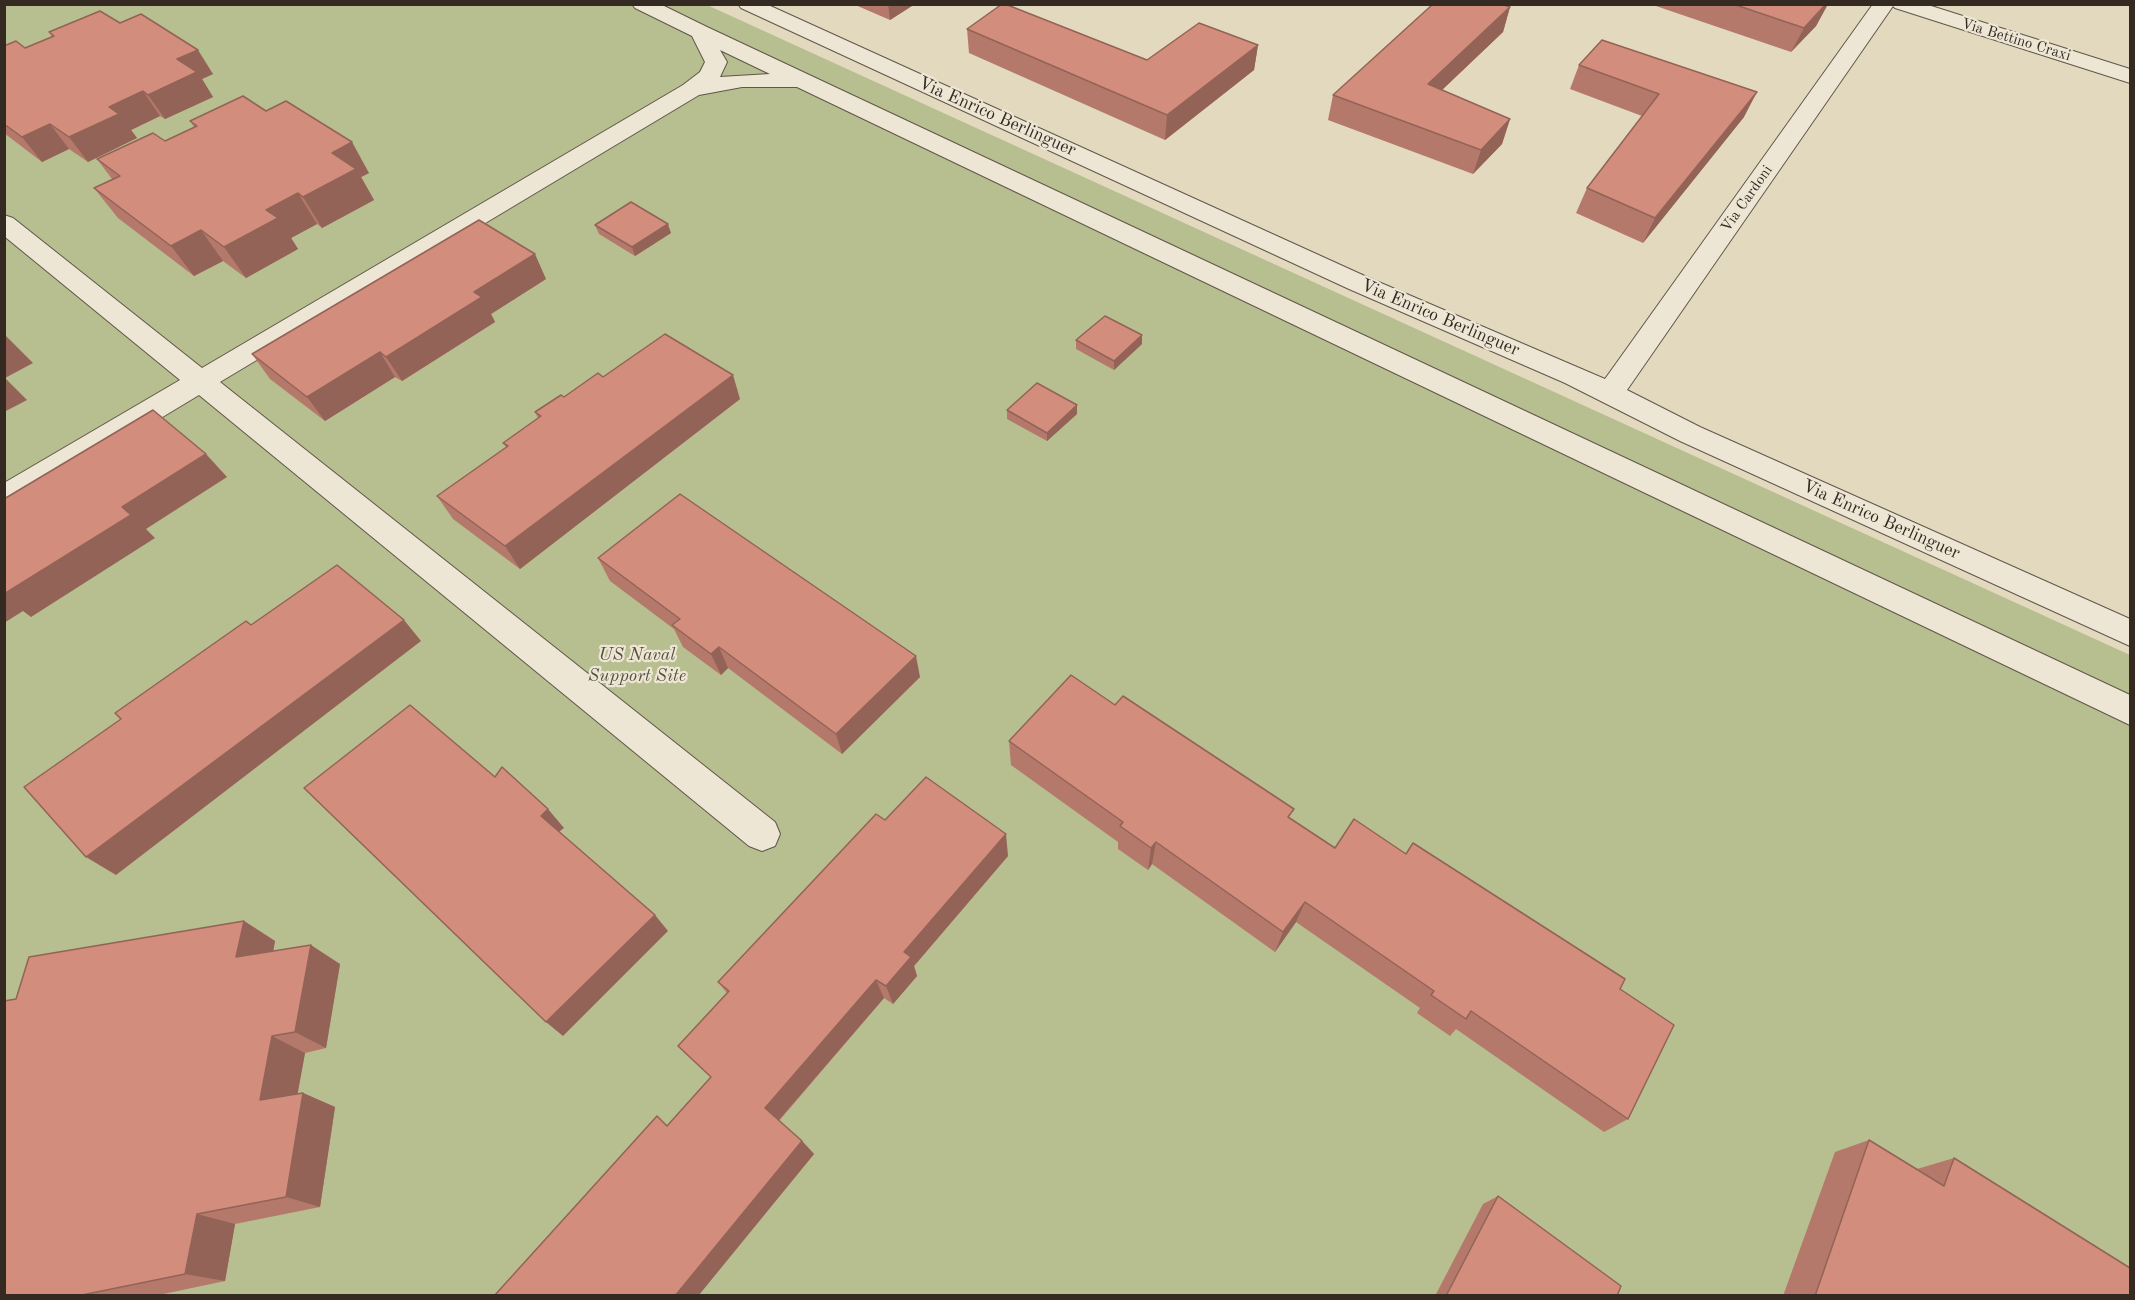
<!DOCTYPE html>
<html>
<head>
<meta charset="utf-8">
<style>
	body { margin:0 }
	#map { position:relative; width:2135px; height:1300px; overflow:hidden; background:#e3d9be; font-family:"Old Standard TT",serif }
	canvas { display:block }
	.frame { position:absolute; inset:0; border:6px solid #342a22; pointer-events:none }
</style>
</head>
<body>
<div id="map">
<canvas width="2135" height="1300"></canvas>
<div class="frame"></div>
</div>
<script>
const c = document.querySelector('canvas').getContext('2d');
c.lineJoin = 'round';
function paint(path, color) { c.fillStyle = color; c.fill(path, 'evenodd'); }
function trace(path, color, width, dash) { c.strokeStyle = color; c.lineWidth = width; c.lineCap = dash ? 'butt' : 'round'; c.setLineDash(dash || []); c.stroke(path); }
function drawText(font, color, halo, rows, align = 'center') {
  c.font = font + ' "Old Standard TT",serif'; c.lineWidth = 4.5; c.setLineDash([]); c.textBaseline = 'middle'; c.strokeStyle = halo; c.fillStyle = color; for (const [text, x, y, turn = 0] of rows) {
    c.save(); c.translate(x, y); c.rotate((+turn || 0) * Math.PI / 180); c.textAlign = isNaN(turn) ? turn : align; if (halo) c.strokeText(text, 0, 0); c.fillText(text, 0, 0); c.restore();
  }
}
const green = new Path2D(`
	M5,5H707L2130,655V1295L5,1296Z`);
const minor = new Path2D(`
	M632,4H660L707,27L2130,695V725L797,87H742L699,95L220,382L775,822L780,834L775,846L762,851L749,846L199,395L15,506L4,509V483L180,380L4,236V215L13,218L202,368L683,85L700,72L705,62L692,36L635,8ZM720,50L770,74L720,77L727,62Z
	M738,4H766L1367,277L1605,379L1873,4H1925L2130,69V83L1895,8L1893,6L1627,390L1700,427L2130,619V646L1680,441L1565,383L1349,289L741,8Z`);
const wall = new Path2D(`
	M853,4H915L890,20Z
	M1650,4H1828L1816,26L1791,52Z
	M1510,7L1503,32L1442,90L1510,119L1502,144L1473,174L1328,120L1333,95Z
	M120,23L213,74L202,79L213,97L165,119L160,116L131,130L137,138L88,162L69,149L42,162L4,133V46L25,48L52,37L49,32Z
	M967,29L1147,60L1258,45L1254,70L1165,140L969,53Z
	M1579,65L1744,117L1643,243L1576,213L1587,188L1642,116L1570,89Z
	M266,111L369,173L361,177L374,200L322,228L317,224L291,238L298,249L246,278L223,261L194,276L118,218L94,188L112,179L97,159L165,141L194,127L190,121Z
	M595,225L671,233L635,256L599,234Z
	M546,279L491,314L495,322L402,381L395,377L325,421L270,379L252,354Z
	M1076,340L1142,344L1114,370L1076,349Z
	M603,377L740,399L520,569L453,519L437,496L506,447L503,443L538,418L535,412Z
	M1077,405V414L1047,441L1007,419V410Z
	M598,558L920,677L842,754L728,668L721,675L683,647L674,629L610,581Z
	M1115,705L1335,848L1406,854L1620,989L1628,1119L1604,1132L1456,1029L1450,1036L1417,1013L1420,1008L1296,922L1275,952L1152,864L1148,870L1118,849V842L1011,765L1009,741Z
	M885,820L1008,856L914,966L917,976L893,1004L884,998L779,1121L802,1141L814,1154L698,1296H494L668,1125L711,1077L678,1046L727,993L718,982Z
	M244,921L275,941L273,951L340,964L326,1048L305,1053L297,1094L303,1093L335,1107L320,1207L235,1224L225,1281L154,1296H4L16,999Z
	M1869,1140L1917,1169L1954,1158L2130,1296H1783L1835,1152Z
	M1498,1196L1617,1296H1435L1483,1204Z`);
const shadedWall = new Path2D(`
	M888,4H915L890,20Z
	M1826,4H1828L1816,26L1791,52L1804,28Z
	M1510,7L1503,32L1422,109L1428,84Z
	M1258,45L1254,70L1165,140L1167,115Z
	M198,50L213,74L202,79L213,97L165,119L148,95L177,59Z
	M143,91L160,116L131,130L137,138L88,162L69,137L109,107Z
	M1757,92L1744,117L1643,243L1655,218Z
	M1510,119L1502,144L1473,174L1481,150Z
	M50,124L69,149L42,162L22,137Z
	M352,142L369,173L361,177L374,200L322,228L303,197L332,153Z
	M298,193L317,224L291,238L298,249L246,278L224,247L266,210Z
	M668,224L671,233L635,256L632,247Z
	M201,230L223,261L194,276L171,246Z
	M535,254L546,279L491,314L495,322L402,381L386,357L474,292Z
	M4,334L33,363L5,378L27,400L4,412Z
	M1142,335V344L1114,370V361Z
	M380,352L395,377L325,421L307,397Z
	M733,375L740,399L520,569L505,546Z
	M1077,405V414L1047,441V433Z
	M206,454L227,477L146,529L155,538L31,617L23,611L4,623V594L122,507Z
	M404,620L421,641L116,875L86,857Z
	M719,647L728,668L721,675L711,654Z
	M916,656L920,677L842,754L836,734Z
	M548,809L564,828L556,834L541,816Z
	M1006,834L1008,856L914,966L917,976L893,1004L886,986L904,952Z
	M1156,842L1152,864L1148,870L1151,848Z
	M1305,902L1296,922L1275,952L1283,932Z
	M655,915L668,931L563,1036L546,1022Z
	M244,921L275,941L269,975L236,957Z
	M311,945L340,964L326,1048L295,1032Z
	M876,980L884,998L777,1122L765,1108Z
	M272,1036L305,1053L294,1114L260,1100Z
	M303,1093L335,1107L320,1207L286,1197Z
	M802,1141L814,1154L698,1296H675Z
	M197,1214L235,1224L225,1281L185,1274Z`);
const building = new Path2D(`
	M1002,4H1005L1147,60L1199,23L1258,45L1167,115L967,29Z
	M1433,4H1501L1510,7L1428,84L1510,119L1481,150L1333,95Z
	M1733,4H1826L1804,28Z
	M100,11L120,23L141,14L198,50L177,59L197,72L148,95L143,91L109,107L119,114L69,137L50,124L22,137L4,124V46L16,41L25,48L54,36L49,32Z
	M1602,40L1757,92L1655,218L1587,188L1659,94L1579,65Z
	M243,96L266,111L286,101L352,142L332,153L356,169L303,197L298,193L266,210L278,218L224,247L201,230L171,246L94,188L120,176L97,159L153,133L165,141L197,126L190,121Z
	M631,202L668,224L632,247L595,225Z
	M479,220L535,254L474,292L482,297L386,357L380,352L307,397L252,354Z
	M1105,316L1142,335L1114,361L1076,340Z
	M665,334L733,375L505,546L437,496L508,446L503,443L541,416L535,412L561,395L564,397L598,373L603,377Z
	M1037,383L1077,405L1047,433L1007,410Z
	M153,410L206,454L122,507L131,515L4,594V499Z
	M680,494L916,656L836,734L719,647L711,654L672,625L680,619L598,558Z
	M337,565L404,620L86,857L24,787L121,719L115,713L246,621L251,625Z
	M1071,675L1115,705L1123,696L1294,809L1288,817L1335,848L1354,819L1406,854L1413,843L1625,979L1620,989L1674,1025L1628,1119L1471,1011L1466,1019L1431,995L1434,991L1305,902L1283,932L1156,842L1151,848L1120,826L1123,822L1009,741Z
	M410,705L495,777L502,767L548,809L541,816L655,915L546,1022L304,788Z
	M926,777L1006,834L904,952L911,957L886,986L876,980L765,1108L802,1141L675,1296H494L657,1116L667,1126L711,1077L678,1046L729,991L718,982L876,814L885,820Z
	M244,921L236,957L311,945L295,1032L272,1036L260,1100L303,1093L286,1197L197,1214L185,1274L77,1296H4V1001L16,999L29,957Z
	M1869,1140L1944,1186L1954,1158L2130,1268V1296H1815Z
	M1498,1196L1621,1286L1617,1296H1446Z`);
const farStreetnames = [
	["Via Bettino Craxi",2016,40,17],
	["Via Cardoni",1747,199,-55]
];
const streetNames = [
	["Via Enrico Berlinguer",997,117,24],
	["Via Enrico Berlinguer",1440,318,23],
	["Via Enrico Berlinguer",1881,520,24]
];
const parkNames = [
	["US Naval",637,655],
	["Support Site",637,676]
];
paint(green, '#b7be8f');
trace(minor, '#605649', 2);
paint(minor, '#ede6d5');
paint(wall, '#b5796b');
paint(shadedWall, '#936357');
paint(building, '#d28d7c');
trace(building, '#936357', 1.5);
drawText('15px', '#342a22', '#ede6d5', farStreetnames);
drawText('18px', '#342a22', '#ede6d5', streetNames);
drawText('italic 18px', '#554f3d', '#ede6d5', parkNames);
</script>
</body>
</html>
